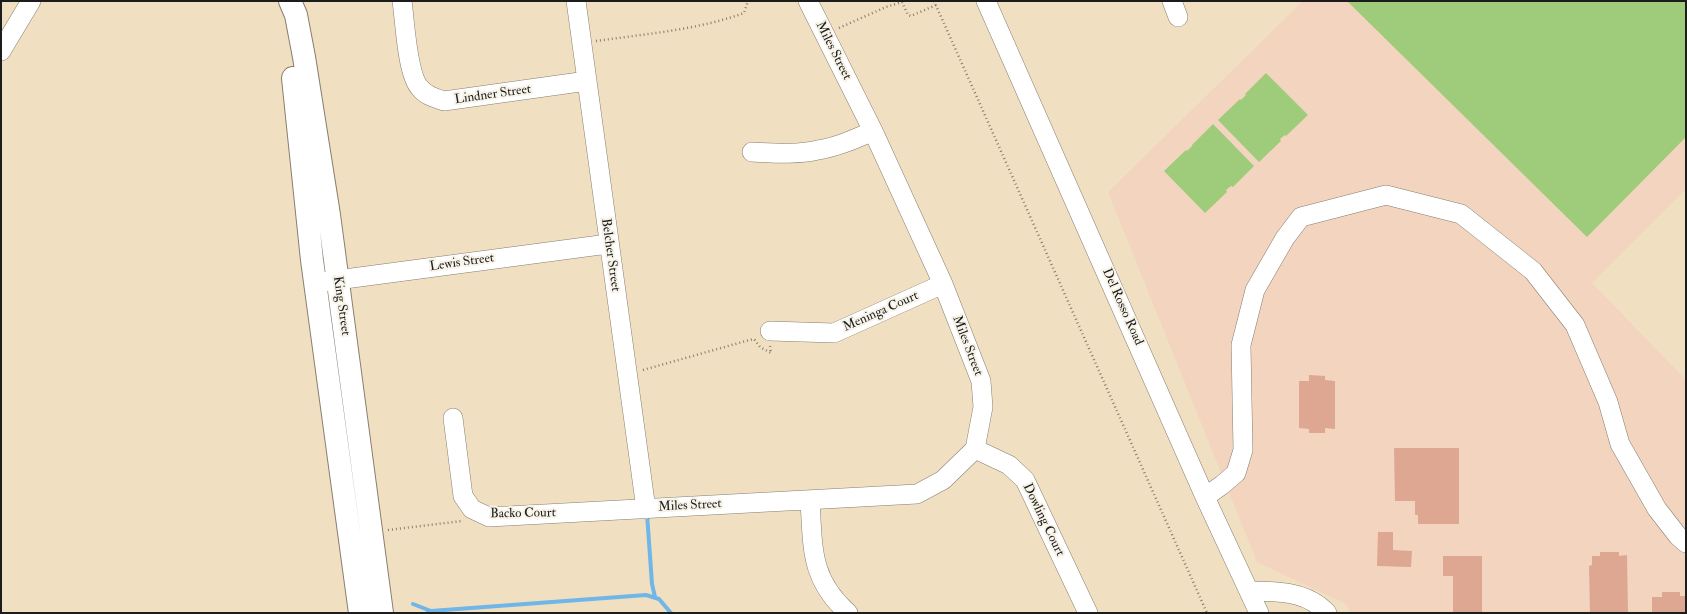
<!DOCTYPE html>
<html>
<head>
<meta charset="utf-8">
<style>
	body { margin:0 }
	#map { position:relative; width:1687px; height:614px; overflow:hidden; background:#f1dfc2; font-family:"IM FELL Double Pica",serif }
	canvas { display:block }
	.frame { position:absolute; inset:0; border:2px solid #1c1c1c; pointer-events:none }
</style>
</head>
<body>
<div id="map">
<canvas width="1687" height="614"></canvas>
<div class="frame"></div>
</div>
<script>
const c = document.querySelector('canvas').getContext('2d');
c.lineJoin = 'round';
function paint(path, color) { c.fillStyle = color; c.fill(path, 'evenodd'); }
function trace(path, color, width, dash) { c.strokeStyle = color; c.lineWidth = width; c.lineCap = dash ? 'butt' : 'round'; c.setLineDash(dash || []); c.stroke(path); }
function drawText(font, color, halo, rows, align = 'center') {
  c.font = font + ' "IM FELL Double Pica",serif'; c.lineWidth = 4; c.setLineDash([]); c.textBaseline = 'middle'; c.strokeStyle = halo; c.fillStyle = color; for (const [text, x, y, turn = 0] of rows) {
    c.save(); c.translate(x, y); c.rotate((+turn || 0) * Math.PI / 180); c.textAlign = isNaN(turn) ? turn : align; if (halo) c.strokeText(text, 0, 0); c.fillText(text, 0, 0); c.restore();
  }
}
const built = new Path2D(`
	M1303,1H1686V189L1592,283L1686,380V613H1350L1346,604L1257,562L1108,192Z`);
const green = new Path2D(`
	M1347,1H1686V137L1587,237Z
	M1266,73L1308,115L1286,136L1285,135L1280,139L1281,141L1259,162L1218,120L1240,99L1241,100L1246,95L1245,94Z
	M1213,124L1254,166L1233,187L1231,186L1226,190L1227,192L1205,213L1164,171L1186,150L1187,151L1192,146V145Z`);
const stream = new Path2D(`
	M647,514L652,584L655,597
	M413,604L431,611
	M427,613L431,611L646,595L659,599L671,613`);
const building = new Path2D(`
	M1309,375L1325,376V380L1335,381V429L1325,428V433H1309V429L1299,428V381H1309Z
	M1394,448H1459V524H1418V515H1415V501H1395Z
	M1378,532H1393V550L1412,551L1411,567L1377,566Z
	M1600,552H1619V556L1627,555L1628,613H1590L1589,566L1592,565V556H1600Z
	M1443,556H1482V613H1453V576H1443Z
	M1662,592H1680V596H1686V613H1652V597H1662Z`);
const path = new Path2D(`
	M934,1L1207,613
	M839,28L886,7L902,2L908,15L911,16L936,5
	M596,41C645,34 697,30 744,13L748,1
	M643,370L746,341L754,339L760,347L771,353L770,346
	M388,530L462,521`);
const minor = new Path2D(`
	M402,1C405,21 407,75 420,88C426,96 435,98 444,101L587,81
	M576,1L646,509
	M986,1L1205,497L1259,613
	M1172,1L1178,17
	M1,51L31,1
	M752,152C774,153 796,155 818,150C837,147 855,139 873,131
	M322,282L608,244
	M770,331L834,333L943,284
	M453,418L463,496L472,509L489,517L917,494L943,480L975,449L983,407L981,381L943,284L873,131L808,1
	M975,449L1009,465L1025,480L1088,613
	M1205,497L1222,485L1236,473L1243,450L1241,345L1255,290L1285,238L1301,217L1386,195L1461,214L1533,271L1575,325L1608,402L1620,444L1657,509L1678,536L1686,543
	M810,501C813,548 810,579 848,613
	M1249,591C1276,591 1307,591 1327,613`);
const major = new Path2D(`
	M290,1L296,15L304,57L329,215L382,613
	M293,78L312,260L360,613`);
const streetNames = [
	["Miles Street",833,51,63],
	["Lindner Street",493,95,-8],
	["Belcher Street",610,255,82],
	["Lewis Street",462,263,-8],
	["King Street",341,306,82],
	["Del Rosso Road",1122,307,66],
	["Meninga Court",881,312,-24],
	["Miles Street",967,346,69],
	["Miles Street",690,506,-3],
	["Backo Court",523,514,-1],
	["Dowling Court",1043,520,64]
];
paint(built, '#f3d4bf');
paint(green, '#9ecc7a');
trace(stream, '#71b6e8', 4);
paint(building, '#dda792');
trace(minor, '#867e6f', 20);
trace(major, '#867e6f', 24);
trace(path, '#867e6f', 2.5, [1, 3]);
trace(minor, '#fff', 19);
trace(major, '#fff', 22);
drawText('13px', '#1c1c1c', '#f7f3e8', streetNames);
</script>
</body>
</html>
